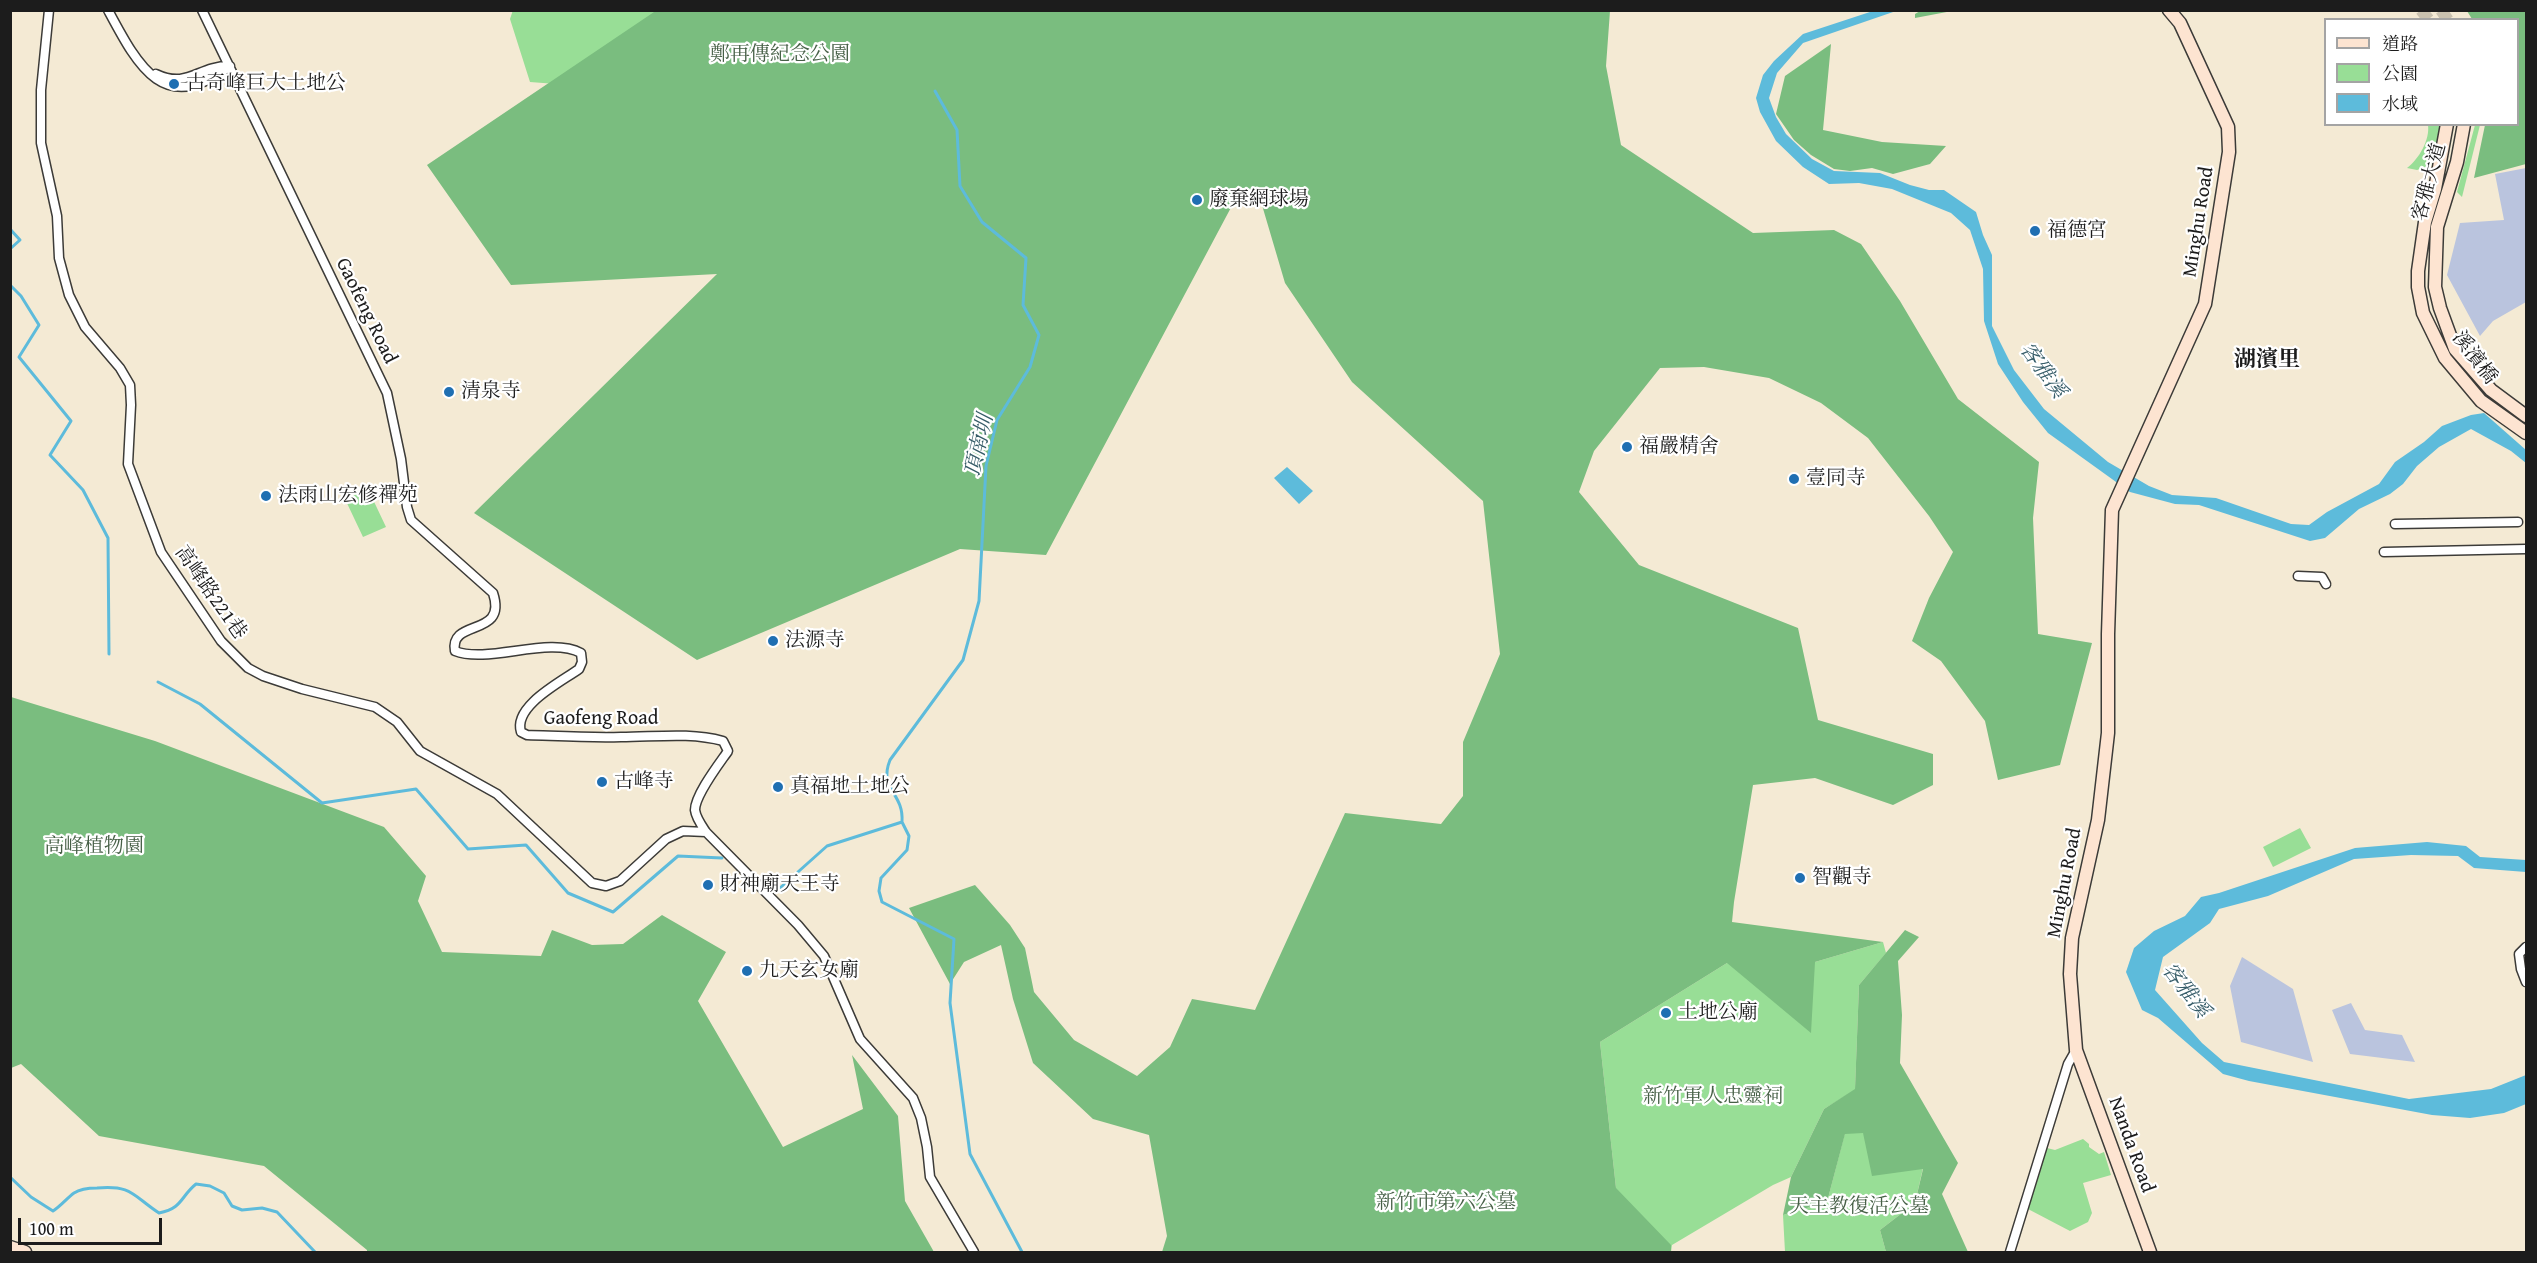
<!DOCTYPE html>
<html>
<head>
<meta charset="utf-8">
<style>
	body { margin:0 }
	#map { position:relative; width:2537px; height:1263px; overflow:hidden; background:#f4ead4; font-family:"Gentium Book Plus","Noto Serif TC",serif }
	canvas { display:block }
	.frame { position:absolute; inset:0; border:12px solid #1c1c1c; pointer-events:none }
	.legend { position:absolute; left:2324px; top:18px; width:195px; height:108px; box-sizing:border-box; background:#fff; border:2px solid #a4a4a4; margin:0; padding:8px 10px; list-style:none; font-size:18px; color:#1c1c1c }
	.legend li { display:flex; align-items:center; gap:12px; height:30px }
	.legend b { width:30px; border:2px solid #a4a4a4 }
	.scale { position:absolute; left:18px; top:1218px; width:144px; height:27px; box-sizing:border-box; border:3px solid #1c1c1c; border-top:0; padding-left:8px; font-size:18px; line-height:21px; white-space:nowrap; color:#1c1c1c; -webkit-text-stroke:4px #fff; paint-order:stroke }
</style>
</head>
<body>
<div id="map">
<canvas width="2537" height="1263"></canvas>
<div class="frame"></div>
<ul class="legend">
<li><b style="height:8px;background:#fde4d1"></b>道路</li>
<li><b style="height:16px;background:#98de96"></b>公園</li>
<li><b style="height:16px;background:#5dbbdb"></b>水域</li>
</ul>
<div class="scale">100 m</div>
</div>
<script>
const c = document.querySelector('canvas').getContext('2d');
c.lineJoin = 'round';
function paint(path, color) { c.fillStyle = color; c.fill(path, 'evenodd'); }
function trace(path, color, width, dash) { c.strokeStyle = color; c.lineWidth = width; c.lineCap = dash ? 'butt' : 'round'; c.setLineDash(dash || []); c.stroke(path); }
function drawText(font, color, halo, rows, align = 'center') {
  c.font = font + ' "Gentium Book Plus","Noto Serif TC",serif'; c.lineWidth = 4.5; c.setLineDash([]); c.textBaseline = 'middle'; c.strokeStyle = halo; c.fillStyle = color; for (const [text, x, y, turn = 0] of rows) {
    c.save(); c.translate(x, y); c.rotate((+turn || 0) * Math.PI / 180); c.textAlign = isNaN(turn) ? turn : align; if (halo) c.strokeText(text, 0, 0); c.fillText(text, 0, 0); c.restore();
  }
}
const industrial = new Path2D(`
	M2526,168V302L2493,321L2480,336L2447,275L2460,223L2504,220L2495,174Z
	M2242,957L2293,989L2313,1062L2241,1042L2230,986Z
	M2351,1003L2365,1030L2402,1035L2415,1062L2350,1054L2332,1010Z`);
const green = new Path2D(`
	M513,10L879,11L779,101L530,82L510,19Z
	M2428,125H2442L2431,166L2417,170L2407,168C2419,159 2430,140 2428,125Z
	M2475,125H2480L2462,197L2457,192Z
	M368,489L386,527L363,537L345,499Z
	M2300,828L2311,848L2273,867L2263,847Z
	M1883,942L1886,953L1859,985L1855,1090L1824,1109L1791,1177L1773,1185L1672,1245L1671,1252H1329L1616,1188L1600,1042L1727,963L1815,962Z
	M1845,1133H1863L1923,1168L1915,1203L1880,1230L1886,1252H1785L1783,1215L1827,1202Z
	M2083,1139L2089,1144V1147L2099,1154L2104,1152L2111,1175L2083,1183L2092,1213L2088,1222L2070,1231L2028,1209L2047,1148L2055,1150Z`);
const forest = new Path2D(`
	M657,10L1610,11L1606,66L1621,145L1753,233L1834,230L1861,244L1900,301L1958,399L2039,462L2033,518L2038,634L2092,643L2060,765L1998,780L1985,721L1941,661L1912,641L1929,598L1953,552L1929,516L1868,438L1821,403L1769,378L1704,367L1660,368L1594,451L1579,492L1639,565L1798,628L1818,720L1933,754V785L1893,805L1815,778L1753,785L1734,902L1732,922L1883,942L1815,962L1811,1033L1727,963L1600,1042L1616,1188L1671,1245V1252H1162L1167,1236L1149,1135L1093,1119L1033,1063L1013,999L1001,945L964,962L950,984L909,908L975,885L1010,925L1025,948L1034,992L1074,1040L1137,1076L1170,1047L1192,999L1255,1010L1345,813L1441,824L1463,796V742L1500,654L1483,501L1352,382L1285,283L1259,195L1235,200L1046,555L960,549L697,660L474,513L717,274L511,285L427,165Z
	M1920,11V10L1952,11L1915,18V14Z
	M2467,11H2526V164L2474,178L2485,125L2518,124V20L2472,19Z
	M1831,44L1823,130L1882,142L1946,146L1930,164L1893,174L1872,168L1850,171L1834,169L1811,155L1794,140L1776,114L1785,76Z
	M11,697L155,741L384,827L426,876L418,901L442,952L541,956L552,930L592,945L623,944L662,915L726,952L698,1001L783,1147L863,1109L852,1055L898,1116L905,1201L934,1252H367V1250L264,1166L99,1136L21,1064L11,1068Z
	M1905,930L1919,937L1898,961L1902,1015L1900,1063L1958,1163L1942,1194L1968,1252H1886L1880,1230L1915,1203L1923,1169L1872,1176L1863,1133L1845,1134L1827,1202L1783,1215L1791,1177L1824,1109L1855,1089L1859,985Z`);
const water = new Path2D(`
	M1873,11H1896L1803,43L1777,73L1769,98L1776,117L1786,134L1812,159L1834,171L1880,173L1910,185L1929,190H1944L1976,212L1983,235L1992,255V326L2014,370L2044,409L2108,462L2149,486L2172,495L2216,498L2291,524L2309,525L2327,512L2379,484L2395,462L2424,442L2442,426L2471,415L2484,413L2526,450V463L2511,451L2471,429L2439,447L2417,466L2403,484L2390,494L2359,509L2325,538L2310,541L2199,505L2175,504L2130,492L2048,433L2023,402L1998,364L1984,321L1983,269L1970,230L1951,213L1892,189L1859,183L1829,184L1803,167L1776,141L1760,112L1756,98L1763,75L1774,61L1803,34Z
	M1287,467L1313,491L1299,504L1274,478Z
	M2427,842L2466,846L2480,857L2526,860V872L2474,868L2458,856L2411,855L2354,859L2268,896L2219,909L2210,923L2163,957L2155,990L2202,1043L2224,1062L2409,1099L2491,1089L2526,1075V1104L2504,1113L2470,1118L2432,1115L2249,1081L2223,1074L2158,1018L2142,1010L2126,972L2134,948L2154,931L2185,916L2201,897L2219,893L2355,848Z`);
const stream = new Path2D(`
	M10,229L20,240L10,249
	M10,285L21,296L39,325L19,357L71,421L50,455L83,490L108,538L109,654
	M158,682L200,704L322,803L416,789L468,849L526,845L568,893L613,912L678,856L722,858
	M902,822C904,792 878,790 890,760L963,660L979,601L986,466L997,420L1030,367L1039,335L1023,305L1026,258L982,222L960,186L957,130L935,91
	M756,876L780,888L827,846L902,822L909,836L907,850L881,878L879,891L882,902L954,939L950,1003L970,1154L1022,1252
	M10,1177L31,1197L53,1211C61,1206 67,1198 74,1193C80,1189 90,1188 97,1188C132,1185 132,1195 159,1213C183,1208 180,1197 196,1184L210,1186L224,1193L232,1206L242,1210L262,1208L277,1212L315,1252`);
const secondaryTunnel = new Path2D(`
	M2421,10L2429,20
	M2441,10L2448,20`);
const street = new Path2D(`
	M49,10L41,90V143L57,216L59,258L69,295L85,327L120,368L130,385L131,405L128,464L161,552L221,641L248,668L263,676L302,689L375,707L397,722L420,751L497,794L592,883L606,886L620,881L666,839L683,831L706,832
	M108,10C138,66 164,117 230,66
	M202,10L387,393L401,459L407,507L411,520L493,593C508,638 449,618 455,651C488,664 549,636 581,653L582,662L579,669C561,682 513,706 521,732L527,735C558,736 590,738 621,737C655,737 690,732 723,741L728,751C719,764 695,795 695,810C696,818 702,826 706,832L798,925L824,956L860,1039L913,1098L921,1118L927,1147L930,1177L974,1252
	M156,74C188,89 198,66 229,66
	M2395,524L2518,522
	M2384,552L2526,549
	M2298,576L2322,577L2326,584
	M2526,947L2519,954L2521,969L2526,982
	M2010,1252L2068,1064L2076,1050`);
const secondary = new Path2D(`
	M2447,124L2435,189L2425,222L2418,271V287L2423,313L2445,358L2481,401L2526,433
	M2464,124L2457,162L2437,227L2435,287L2440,308L2455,349L2491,390L2526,416
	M10,1247L25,1252
	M2150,1252L2076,1050L2070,974L2072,938L2098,820L2108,733V634L2112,510L2205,304L2229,152L2228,127L2180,23L2169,10`);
const markers = [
	[174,84,6,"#1f6fb2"],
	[1197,200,6,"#1f6fb2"],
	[2035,231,6,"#1f6fb2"],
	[449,392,6,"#1f6fb2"],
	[1627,447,6,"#1f6fb2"],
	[1794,479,6,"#1f6fb2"],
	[266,496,6,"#1f6fb2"],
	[773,641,6,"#1f6fb2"],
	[602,782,6,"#1f6fb2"],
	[778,787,6,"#1f6fb2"],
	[1800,878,6,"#1f6fb2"],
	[708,885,6,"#1f6fb2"],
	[747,971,6,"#1f6fb2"],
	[1666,1013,6,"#1f6fb2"]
];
const parkNames = [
	["鄭再傳紀念公園",780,55],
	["高峰植物園",94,847],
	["新竹軍人忠靈祠",1713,1097],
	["新竹市第六公墓",1446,1203],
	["天主教復活公墓",1859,1207]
];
const poiNames = [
	["古奇峰巨大土地公",186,84],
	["廢棄網球場",1209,200],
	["福德宮",2047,231],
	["清泉寺",461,392],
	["福嚴精舍",1639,447],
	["壹同寺",1806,479],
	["法雨山宏修禪苑",278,496],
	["法源寺",785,641],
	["古峰寺",614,782],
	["真福地土地公",790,787],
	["智觀寺",1812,878],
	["財神廟天王寺",720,885],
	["九天玄女廟",759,971],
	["土地公廟",1678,1013]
];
const streetNames = [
	["客雅大道",2430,182,-75],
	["Minghu Road",2199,222,-81],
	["Gaofeng Road",366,311,64],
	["溪濱橋",2474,358,53],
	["高峰路221巷",210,593,55],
	["Gaofeng Road",601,719],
	["Minghu Road",2065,883,-79],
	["Nanda Road",2131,1145,70]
];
const waterNames = [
	["客雅溪",2042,371,54],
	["頂南圳",980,446,-77],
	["客雅溪",2185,991,52]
];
const quarterNames = [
	["湖濱里",2267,360]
];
paint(industrial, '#bac4de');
paint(green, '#98de96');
paint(forest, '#7abd7f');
paint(water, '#5dbbdb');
trace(stream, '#5dbbdb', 3);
trace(secondaryTunnel, '#c9c1af', 12, [12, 6]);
trace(street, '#3c3b38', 11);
trace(secondary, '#3c3b38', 15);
trace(street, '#fff', 8);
trace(secondary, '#fde4d1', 12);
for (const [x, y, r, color] of markers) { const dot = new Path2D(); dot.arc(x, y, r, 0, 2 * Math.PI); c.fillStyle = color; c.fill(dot); trace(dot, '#fff', 2); }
drawText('20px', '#476047', '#fff', parkNames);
drawText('20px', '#1c1c1c', '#fff', poiNames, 'left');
drawText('20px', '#1c1c1c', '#fff', streetNames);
drawText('italic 21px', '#365c68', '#fff', waterNames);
drawText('bold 22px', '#1c1c1c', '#fff', quarterNames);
</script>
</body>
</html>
